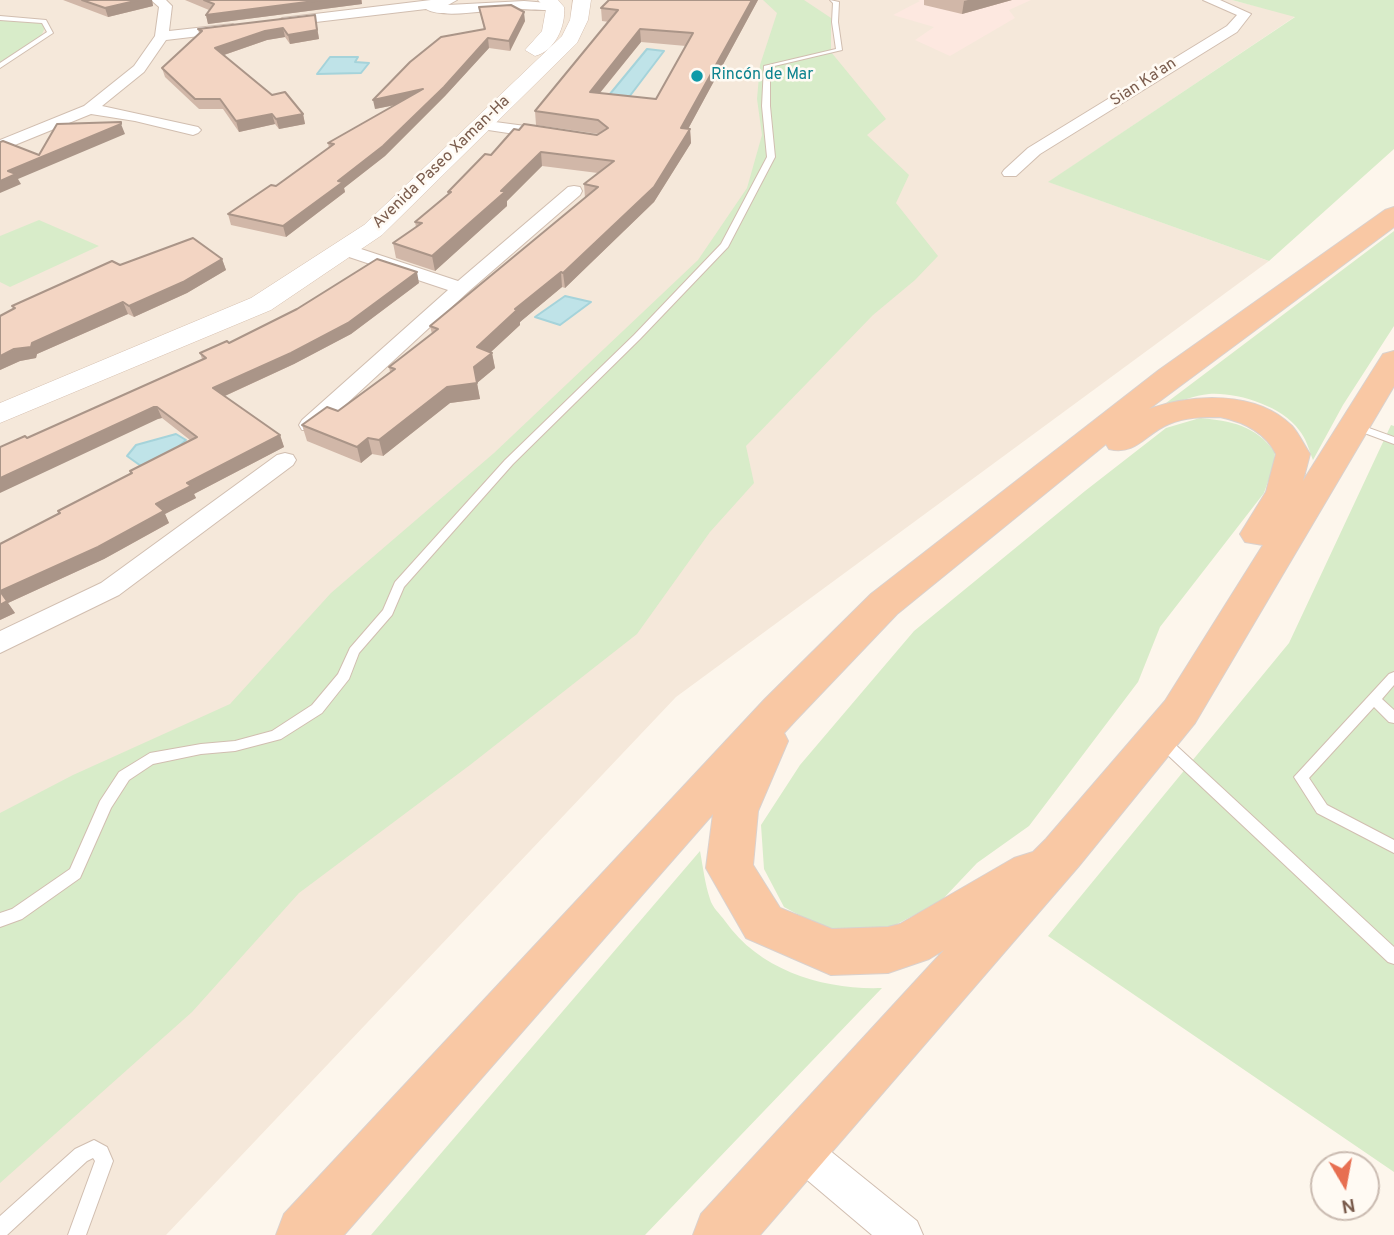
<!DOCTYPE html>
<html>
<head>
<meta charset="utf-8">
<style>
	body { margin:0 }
	#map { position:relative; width:1394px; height:1235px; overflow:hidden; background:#fdf6ec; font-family:Overpass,sans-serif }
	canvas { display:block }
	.north { position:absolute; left:1310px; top:1151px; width:70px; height:70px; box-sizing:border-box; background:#fffaf3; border:2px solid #cabbb1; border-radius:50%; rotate:170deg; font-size:19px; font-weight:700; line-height:28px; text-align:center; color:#7a5c4d }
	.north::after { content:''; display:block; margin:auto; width:24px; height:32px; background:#e76f51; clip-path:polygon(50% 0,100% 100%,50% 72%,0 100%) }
</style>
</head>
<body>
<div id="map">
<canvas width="1394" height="1235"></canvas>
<div class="north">N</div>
</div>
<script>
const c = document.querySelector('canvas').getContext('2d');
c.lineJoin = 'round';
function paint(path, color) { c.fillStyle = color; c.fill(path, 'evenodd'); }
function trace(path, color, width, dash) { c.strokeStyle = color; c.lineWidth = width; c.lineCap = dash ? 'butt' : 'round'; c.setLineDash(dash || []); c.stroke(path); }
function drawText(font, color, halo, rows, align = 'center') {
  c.font = font + ' Overpass,sans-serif'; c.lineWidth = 5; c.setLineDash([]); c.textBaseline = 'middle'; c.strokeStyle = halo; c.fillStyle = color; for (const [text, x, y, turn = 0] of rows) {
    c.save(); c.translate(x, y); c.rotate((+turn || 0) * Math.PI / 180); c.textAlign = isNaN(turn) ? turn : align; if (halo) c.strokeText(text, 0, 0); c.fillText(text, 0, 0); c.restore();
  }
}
const residential = new Path2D(`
	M0,0H1232L1296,16L1049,182L1269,261L676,697L166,1235H0Z`);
const commercial = new Path2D(`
	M918,0H1031L1009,10L1015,18L950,56L915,40L934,27L893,15L920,1Z`);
const green = new Path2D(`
	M763,0H804L831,18V52L886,119L867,135L909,175L896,203L938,256L915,280L873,315L746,446L754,483L710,532L637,634L470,765L299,893L192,1012L0,1183V813L73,775L230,704L331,593L494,453L698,260L747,188L762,135L757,99L760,65L777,13Z
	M1232,0H1394V149L1269,261L1048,182L1295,17Z
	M15,18L47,24L37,44L0,65V19Z
	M39,220L99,246L10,287L0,282V236Z
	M1394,231V326L1343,405L1313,460C1309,450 1306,438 1299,430C1282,406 1237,392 1209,394C1195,395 1178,403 1166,403Z
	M1200,418C1231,421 1255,425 1275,452L1274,464L1264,493L1160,627L1138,682L1029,826L977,863L941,901L884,931L827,930L784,907L764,869L761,825L800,765L914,631L1085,491L1166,428Z
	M1391,425L1394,426V1172L1048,936L1289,643Z
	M700,851C703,867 705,884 710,899C712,907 720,914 725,921C760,971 824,990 882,988L645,1235H371Z`);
const water = new Path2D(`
	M647,49L664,51L626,101L605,100Z
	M330,57H358L355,62L369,63L361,73L317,74Z
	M565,296L591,302L560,325L535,317Z
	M176,434L186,440L164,460L141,466L127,456L136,445Z`);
const service = new Path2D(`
	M830,0L839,2L838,22L842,50L770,67V106L775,157L728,247L640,339L513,464L404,587L392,615L359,653L349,679L322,713L281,739L235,751L201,754L153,764L129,780L111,808L80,878L22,919L0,927V913L12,909L70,869L100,801L119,772L150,753L201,744L235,741L272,731L312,705L338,674L350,648L383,610L395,582L505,460L634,335L721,244L767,157L762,106L764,66L836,49L832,22L833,3Z
	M0,16L46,20L53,33L0,68V63L47,32L42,23L0,20Z
	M1355,423L1394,437V444L1351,428L1350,426Z
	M1394,672V685L1382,699L1394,710V723L1389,722L1374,707L1309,778L1327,805L1394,840V853L1317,813L1294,777L1389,674Z
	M1161,735L1166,736L1394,947V964L1388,962L1156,744L1154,740L1156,736Z
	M94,1140L107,1147L113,1161L86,1235H68L95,1161L93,1158L87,1161L7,1235H0V1216L75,1149Z`);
const minor = new Path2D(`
	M151,0H166L172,6L169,31L233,24L240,28L233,32L166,40L144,72L102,106L198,127L201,130L198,133L193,135L135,121L91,114L0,151V140L84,106L134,66L155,36L159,7Z
	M431,0H457L448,5L524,1L560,4L561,7C553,13 521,8 508,9C488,10 442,19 426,9L282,26L275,22L282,18Z
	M1203,0H1220L1251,14L1237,32L1040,154L1016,176H1004L1002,173L1004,170L1028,148L1227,26L1237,15Z
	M480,120L548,129L556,134L548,139L475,128L472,125Z
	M574,186L580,187L582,191L580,195L468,292L318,430H302L299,425L302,420L448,290L337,253L334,249L337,245H349L458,281L568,187Z
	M285,453L293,455L296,460L293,465L119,595L0,653V631L101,583L277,455Z
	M800,1131L813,1137L917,1221L923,1235H872L787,1163L781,1150L787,1137Z`);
const secondary = new Path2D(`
	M538,0H558L564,7C566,26 555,51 535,56L525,50L542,31L546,9Z
	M573,0H591L588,20L577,43L382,235L271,310L0,423V403L251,298L364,225L562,36L570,20Z`);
const trunk = new Path2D(`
	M1394,207V227L1149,409C1192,394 1256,390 1292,426C1299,434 1304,445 1310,454L1303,481L1383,354L1394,351V386L1195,723L1078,867L760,1235H693L701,1214L944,950L929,959L888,973L831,975L746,938L706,868L713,814L344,1235H276L284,1214L765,699L871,594L1159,370L1385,210ZM1220,417C1244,422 1265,432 1276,454L1266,492L1240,534L1245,542L1263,545L1165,701L1046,839L1033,852L1014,858L900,924L888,927L832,929L780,908L753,865L758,811L788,741L784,733L795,721L897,614L1106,444L1109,449C1136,456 1146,433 1169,424C1186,417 1202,417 1220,417Z`);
const wall = new Path2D(`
	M63,0H152L153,6L108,17Z
	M185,0H362V4L208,24L206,15L209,10Z
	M609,0H758L688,129H690L691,143L654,202L565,288L562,287L520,322V325L491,352L492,353L495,368L477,383L480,399L450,403L383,456L372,454L361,463L307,441L302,425L338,411L390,372L389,367L432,334L430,326L585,198L584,184L598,173L542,166L507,201V206L435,271L396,258L393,243L416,227L415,222L449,194L448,192L491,155L599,134L536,125L535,111L609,22L602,21L601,8ZM641,42L686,46L656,99L600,93Z
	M924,0H1012L962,14L924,5Z
	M479,7L525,21L510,51L489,48L445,96L385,156L344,188L345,192L286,237L231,225L228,214L276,186L329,148L328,143L395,105L375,109L484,29Z
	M315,15L319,39L290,44L285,37L267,40L224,55L272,95L303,114L305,124L279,129L275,124L239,132L223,109H199L165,77L162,68L199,33L198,29Z
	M222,259L226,270L187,293L134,317L128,314L37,354L36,358L20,361L0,370V316L13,309L12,306Z
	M419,283L351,334L294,364L225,396L280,435L284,447L194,494L196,498L165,514L169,523L104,559L8,603L15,613L0,620L23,533L59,514L58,511L131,474L130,471L190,440L162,418L27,438L202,359L200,353Z`);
const shadedWall = new Path2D(`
	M139,0H152L153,6L108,17L105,8Z
	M322,0H361L362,4L208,24L206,15Z
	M752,0H758L681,142V128Z
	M968,0H1012L962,14L964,1Z
	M524,12L525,21L510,51L509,41Z
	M315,15L319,39L290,44L288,35Z
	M283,28L285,37L267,40L218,57L215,48L265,31Z
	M640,29L641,42L590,105V92Z
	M488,38L489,48L445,96L385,156L344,188L345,192L286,237L283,226L338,181Z
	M423,89L425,99L375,109L373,100Z
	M272,114L275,124L239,132L236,121Z
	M303,114L305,124L279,129L276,119Z
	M121,124L125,134L18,179L21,184L0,193V181L8,171Z
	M690,129L691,143L654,202L565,288L563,273Z
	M541,152L542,166L507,201V206L435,271L432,256Z
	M222,259L226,270L187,293L134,317L129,306Z
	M417,272L419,283L351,334L294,364L218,399L213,388Z
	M561,272L562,287L520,322V325L479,363L477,347L515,309Z
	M123,302L128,314L37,354L36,358L20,361L0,370V356Z
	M492,353L495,368L477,383L474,367Z
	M477,383L480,399L450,403L383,456L379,440L447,387Z
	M154,407H157L162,418L158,419L0,493V478Z
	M280,435L284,447L194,494L196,498L165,514L169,523L104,559L8,603L15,613L0,620V591L156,504L187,483Z
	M368,438L372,454L361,463L357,447Z`);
const building = new Path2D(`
	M82,0H139L105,8Z
	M204,0H322L206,15L214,4Z
	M609,0H752L681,128L690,129L654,187L563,273L561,272L515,309H518L477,347L492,353L474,367L477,383L447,387L379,440L368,438L357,447L302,425L327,407L338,411L395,369L389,367L438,329L430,326L598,187L584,184L614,161L541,152L501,191H506L432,256L393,243L422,223L415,222L451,192H448L485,154L491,155L514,129L519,130L524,124L597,135L608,128L598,120L535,111L618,10L601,8ZM640,29L693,33L656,99L590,92Z
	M511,5L524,12L509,41L488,38L444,87L383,146L338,181L343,182L283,226L228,214L271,185L276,186L334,144L328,143L423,89L373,100L410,62L441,37L485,29L479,7Z
	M315,15L317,30L288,35L283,28L265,31L215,48L272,95L285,92L303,114L276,119L272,114L236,121L220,99H195L162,68L202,31L198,29Z
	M121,122V124L8,171L16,174L0,181V142L3,141L39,155L57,124Z
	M193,238L222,259L183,282L129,306L123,302L32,343L31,347L14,349L0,356V316L15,308L12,306L112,261L120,265Z
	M377,259L417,272L348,323L291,353L213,388L280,435L187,483L191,486L156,504L164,511L98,547L0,591L7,601L0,605V544L60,513L58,511L132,473L130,471L197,437L157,407H154L0,478V447L25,436L27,438L206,358L200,353L227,341L229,343L297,309Z`);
const markers = [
	[697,76,7,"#0f9aa8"]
];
const farCulturenames = [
	["Rincón de Mar",711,76]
];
const farStreetnames = [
	["Sian Ka'an",1144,83,-33],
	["Avenida Paseo Xaman-Ha",442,163,-44]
];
paint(residential, '#f5e8da');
paint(commercial, '#fde8e0');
paint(green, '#d8ecc9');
paint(water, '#bfe3e8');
trace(water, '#a5d3da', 2);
trace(service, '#d1beb0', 2);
trace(minor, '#d1beb0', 2);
trace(secondary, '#d6c0b0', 1);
trace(trunk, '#dad1cd', 2);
paint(service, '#fff');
paint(minor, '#fff');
paint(secondary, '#fff');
paint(trunk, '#f9c8a4');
paint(wall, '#d1b7a8');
paint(shadedWall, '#aa9588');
paint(building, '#f3d5c3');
trace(building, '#aa9588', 2);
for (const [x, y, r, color] of markers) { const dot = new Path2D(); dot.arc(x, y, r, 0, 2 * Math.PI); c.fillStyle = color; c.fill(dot); trace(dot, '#fffaf3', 2.5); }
drawText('16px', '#0d838f', '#fffaf3', farCulturenames, 'left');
drawText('16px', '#7a5c4d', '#fffaf3', farStreetnames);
</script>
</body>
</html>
